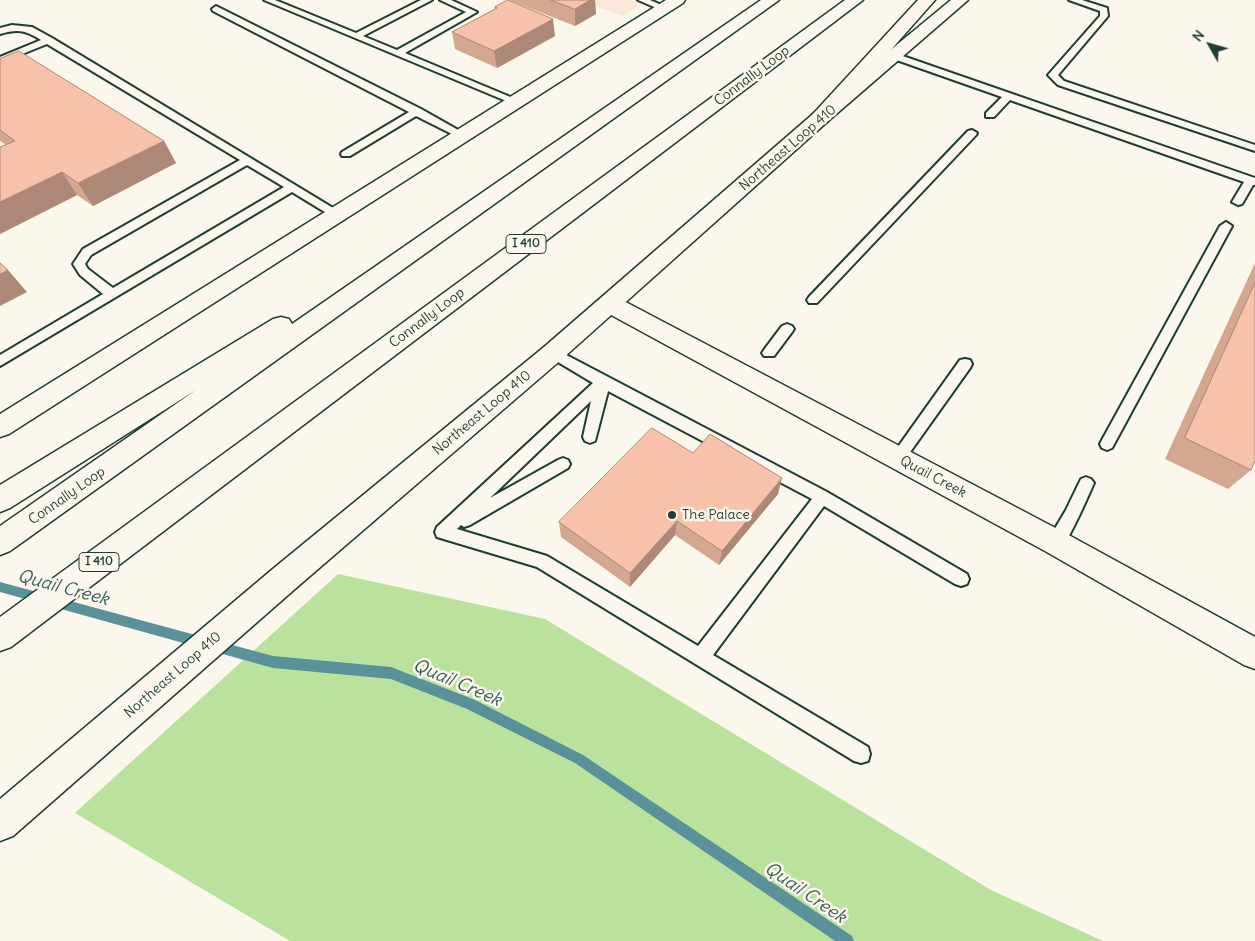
<!DOCTYPE html>
<html>
<head>
<meta charset="utf-8">
<style>
	body { margin:0 }
	#map { position:relative; width:1255px; height:941px; overflow:hidden; background:#fbf7ec; font-family:Delius,sans-serif }
	canvas { display:block }
	.north { position:absolute; left:1185px; top:20px; width:50px; height:50px; -webkit-text-stroke:4px #fbf7ec; paint-order:stroke; rotate:308deg; font-size:14px; font-weight:700; line-height:20px; text-align:center; color:#1f3d34 }
	.north::after { content:''; display:block; margin:auto; width:18px; height:22px; background:#1f3d34; clip-path:polygon(50% 0,100% 100%,50% 72%,0 100%) }
</style>
</head>
<body>
<div id="map">
<canvas width="1255" height="941"></canvas>
<div class="north">N</div>
</div>
<script>
const c = document.querySelector('canvas').getContext('2d');
c.lineJoin = 'round';
function paint(path, color) { c.fillStyle = color; c.fill(path, 'evenodd'); }
function trace(path, color, width, dash) { c.strokeStyle = color; c.lineWidth = width; c.lineCap = dash ? 'butt' : 'round'; c.setLineDash(dash || []); c.stroke(path); }
function drawText(font, color, halo, rows, align = 'center') {
  c.font = font + ' Delius,sans-serif'; c.lineWidth = 5; c.setLineDash([]); c.textBaseline = 'middle'; c.strokeStyle = halo; c.fillStyle = color; for (const [text, x, y, turn = 0] of rows) {
    c.save(); c.translate(x, y); c.rotate((+turn || 0) * Math.PI / 180); c.textAlign = isNaN(turn) ? turn : align; if (halo) c.strokeText(text, 0, 0); c.fillText(text, 0, 0); c.restore();
  }
}
const built = new Path2D(`
	M579,0H649L623,16Z`);
const green = new Path2D(`
	M338,574L545,619L991,890L1103,941H290L75,813Z`);
const stream = new Path2D(`
	M0,582L273,656L391,667L475,700L583,755L852,936L854,941H835L575,763L467,709L391,679L273,668L0,592Z`);
const lane = new Path2D(`
	M264,0H275L356,33L421,0H432L363,36L397,50L466,12L440,0H451L477,12L405,53L520,101L519,103H511Z
	M638,0H650L668,8L661,10Z
	M1069,0H1082L1107,8L1108,16L1058,75L1064,81L1255,145V151L1058,85L1048,75L1100,16V11Z
	M216,6L421,109L467,135L466,137H458L416,116L350,156H342L341,154L342,152L409,112L213,11L212,9Z
	M12,25L32,27L52,38L343,214L337,218L333,217L292,192L0,366V355L103,294L80,275L73,264L83,249L240,160L47,44L0,63V57L41,40C25,30 18,29 0,34V28ZM247,165L284,187L113,288L88,269L85,264L91,255Z
	M894,53L1255,178V185H1253L1242,204L1238,205L1232,202L1244,182L1010,100L994,117H986V113L1002,97L891,58V54Z
	M972,130L977,133L976,135L817,303H809L807,300L809,297L968,131Z
	M1226,222L1232,226L1112,448L1107,450L1102,448L1100,444L1102,440L1220,226Z
	M787,324L792,326L794,329L792,332L774,356H764L762,353L764,350L782,326Z
	M553,348L827,492L967,574L969,579L967,584L961,586L955,584L824,506L713,655L868,747L870,754L868,761L861,763L854,761L537,567L437,537L435,532L437,527L593,383L548,356L546,353L548,350ZM608,391L812,499L698,646L547,556L457,529L461,525L464,527L470,525L568,468L570,464L568,460L563,458L558,460L490,498L591,401L583,437L585,441L590,443L595,441Z
	M965,359L970,360L972,364L970,368L903,462L898,464L893,462L891,458L893,454L960,360Z
	M1086,477L1091,479L1094,483C1088,496 1070,539 1061,547C1057,550 1053,548 1049,547L1047,542L1066,510L1081,479Z`);
const street = new Path2D(`
	M610,296L618,298L1065,533L1255,637V669L1244,665L1045,551L602,310L598,304L602,298Z`);
const secondary = new Path2D(`
	M666,0H685L683,3L9,434L0,437V414Z
	M951,0H968L827,122L562,359L296,588L13,836L0,841V799L274,568L544,347L813,114Z`);
const highway = new Path2D(`
	M761,0H779L10,551L0,555V526L196,390L10,508L0,512V485L273,319L281,317L289,319L292,324Z
	M845,0H863L11,647L0,651V617Z
	M918,0H935L827,122L820,124L813,122L811,118L813,114Z`);
const wall = new Path2D(`
	M509,0H595L596,14L575,26Z
	M495,7L555,36L497,68L455,49L452,32L495,9Z
	M0,59L164,141L176,163L93,206L77,195L0,234V147L6,145L0,141Z
	M1255,263V460L1251,470L1228,489L1165,459Z
	M693,453L778,494L719,565L675,535L630,587L561,537L559,522Z`);
const shadedWall = new Path2D(`
	M590,0H595L596,14L575,26V9Z
	M553,19L555,36L497,68L494,51Z
	M164,141L176,163L93,206L78,183Z
	M62,172L77,195L0,234V202Z
	M8,270L27,292L0,306V274Z
	M782,478L778,494L719,565L722,551Z
	M677,521L675,535L630,587V573Z`);
const building = new Path2D(`
	M508,0L553,19L494,51L452,32L497,8L495,7Z
	M551,0H590L575,9Z
	M19,51L164,141L78,183L62,172L0,202V147L15,141L0,130V59Z
	M0,263L8,270L0,274Z
	M1255,283V460L1251,470L1185,438Z
	M652,428L693,453L710,434L782,478L722,551L677,521L630,573L559,522Z`);
const markers = [
	[672,515,5,"#1f3d34"]
];
const shields = [
	[526,244,40],
	[99,562,40]
];
const shieldNames = [
	["I 410",526,244],
	["I 410",99,562]
];
const streetNames = [
	["Connally Loop",752,76,-37],
	["Northeast Loop 410",788,148,-41],
	["Connally Loop",427,318,-37],
	["Northeast Loop 410",482,413,-40],
	["Quail Creek",933,477,28],
	["Connally Loop",67,496,-35],
	["Northeast Loop 410",173,675,-41]
];
const poiNames = [
	["The Palace",682,515]
];
const nearWaternames = [
	["Quail Creek",63,588,15],
	["Quail Creek",457,683,23],
	["Quail Creek",805,893,34]
];
paint(built, '#fae7d8');
paint(green, '#bae29d');
paint(stream, '#59929b');
trace(lane, '#1f3d34', 4);
trace(street, '#1f3d34', 3);
trace(secondary, '#1f3d34', 3);
trace(highway, '#1f3d34', 3);
paint(lane, '#fbf7ec');
paint(street, '#fbf7ec');
paint(secondary, '#fbf7ec');
paint(highway, '#fbf7ec');
paint(wall, '#d4a791');
paint(shadedWall, '#ad8876');
paint(building, '#f7c2a9');
trace(building, '#ad8876', 1);
for (const [x, y, r, color] of markers) { const dot = new Path2D(); dot.arc(x, y, r, 0, 2 * Math.PI); c.fillStyle = color; c.fill(dot); trace(dot, '#fbf7ec', 2); }
for (const [x, y, w] of shields) { const box = new Path2D(); box.roundRect(x - w / 2, y - 9.5, w, 19, 4); c.fillStyle = '#fbf7ec'; c.fill(box); trace(box, '#1f3d34', 1); }
drawText('bold 12px', '#1f3d34', null, shieldNames);
drawText('14px', '#1f3d34', '#fbf7ec', streetNames);
drawText('14px', '#1f3d34', '#fbf7ec', poiNames, 'left');
drawText('italic 18px', '#37605f', '#fbf7ec', nearWaternames);
</script>
</body>
</html>
